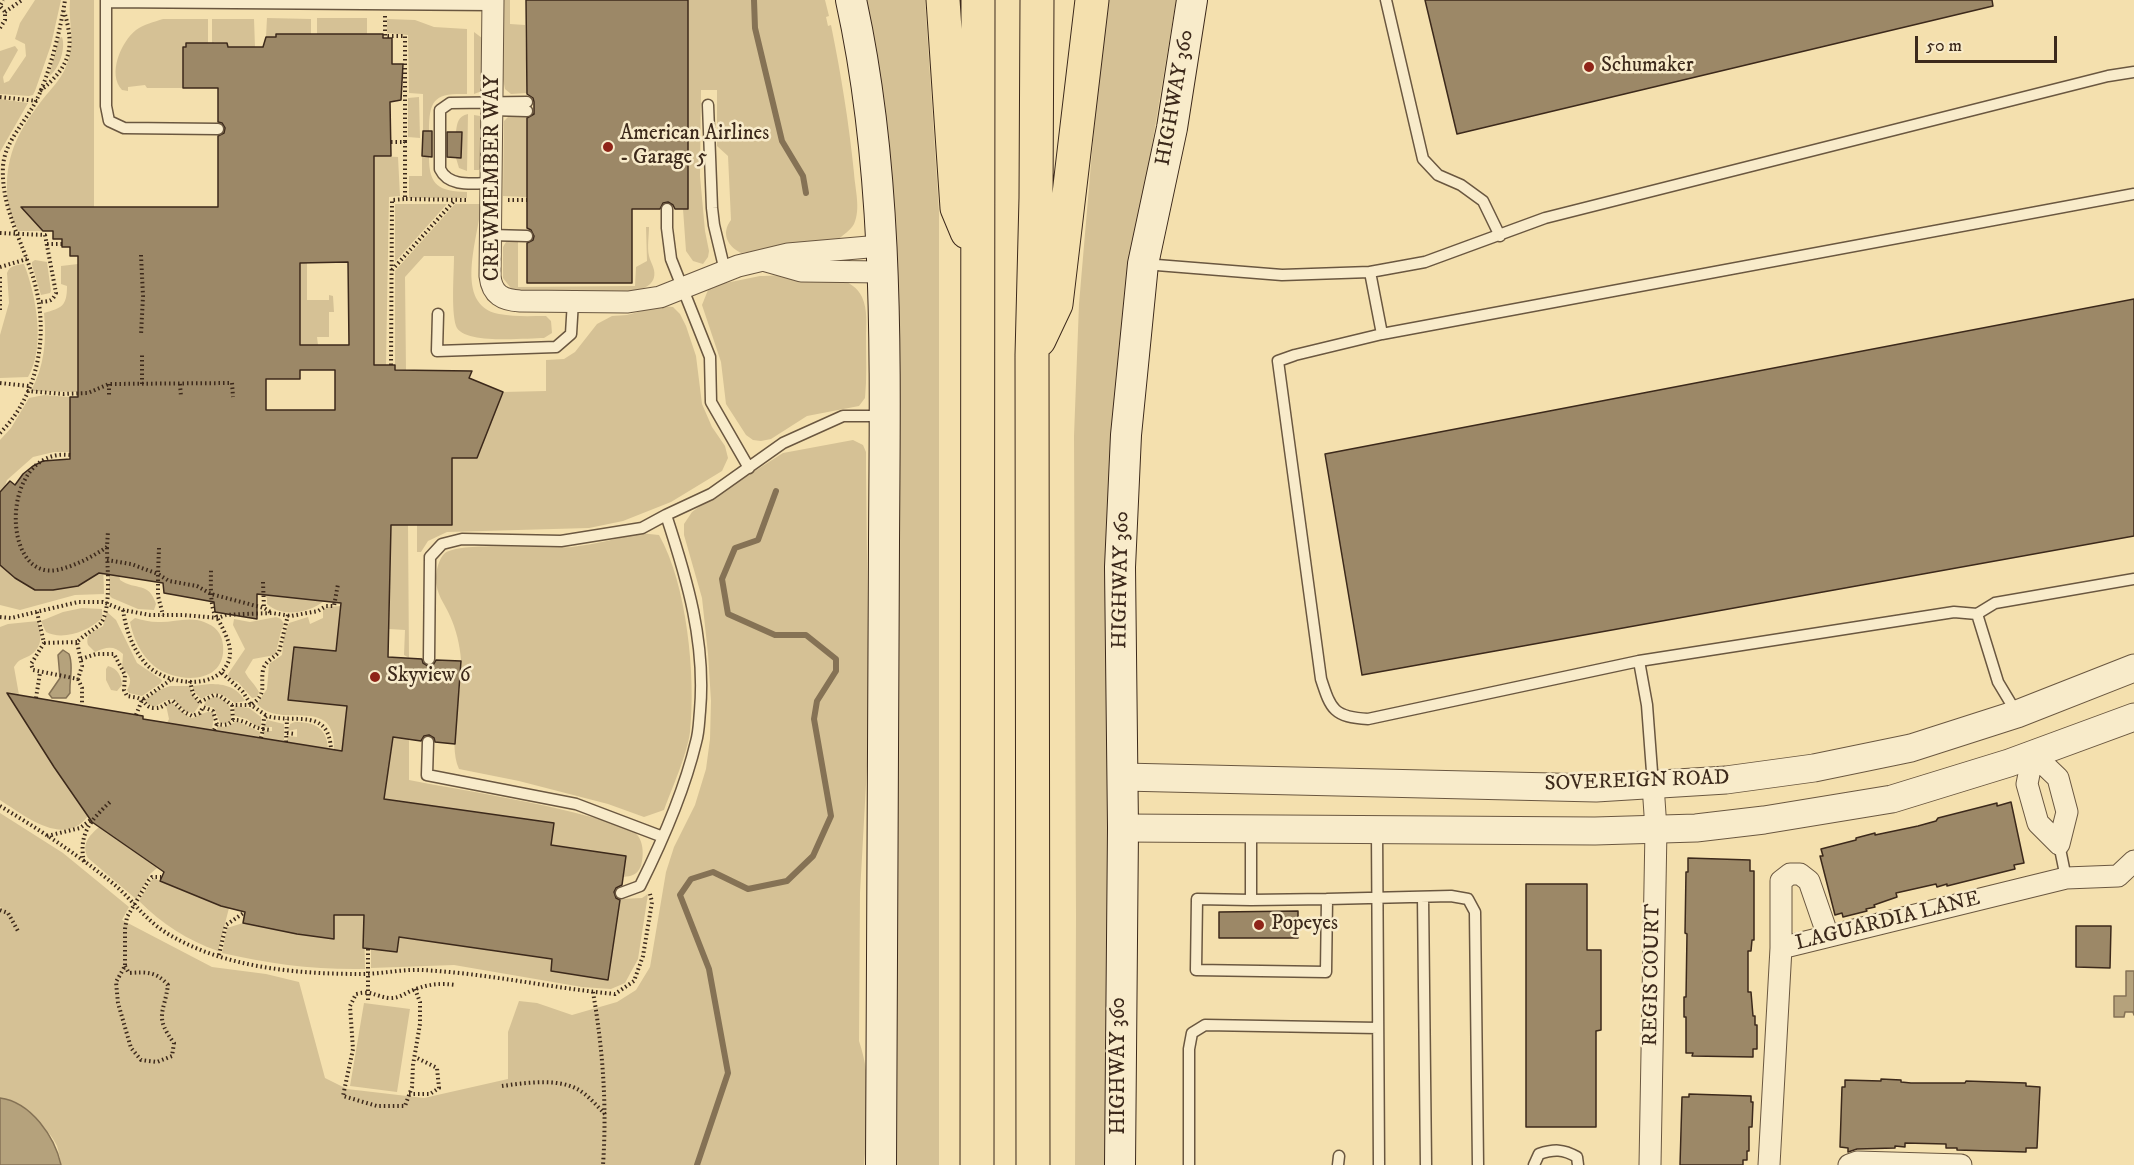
<!DOCTYPE html>
<html>
<head>
<meta charset="utf-8">
<style>
	body { margin:0 }
	#map { position:relative; width:2134px; height:1165px; overflow:hidden; background:#f4e0ae; font-family:"IM FELL DW Pica",serif }
	canvas { display:block }
	.scale { position:absolute; left:1915px; top:36px; width:142px; height:27px; box-sizing:border-box; border:3px solid #3c291b; border-top:0; padding-left:8px; font-size:18px; line-height:21px; white-space:nowrap; color:#3c291b; -webkit-text-stroke:4px #f8ebca; paint-order:stroke }
</style>
</head>
<body>
<div id="map">
<canvas width="2134" height="1165"></canvas>
<div class="scale">50 m</div>
</div>
<script>
const c = document.querySelector('canvas').getContext('2d');
c.lineJoin = 'round';
function paint(path, color) { c.fillStyle = color; c.fill(path, 'evenodd'); }
function trace(path, color, width, dash) { c.strokeStyle = color; c.lineWidth = width; c.lineCap = dash ? 'butt' : 'round'; c.setLineDash(dash || []); c.stroke(path); }
function drawText(font, color, halo, rows, align = 'center') {
  c.font = font + ' "IM FELL DW Pica",serif'; c.lineWidth = 5; c.setLineDash([]); c.textBaseline = 'middle'; c.strokeStyle = halo; c.fillStyle = color; for (const [text, x, y, turn = 0] of rows) {
    c.save(); c.translate(x, y); c.rotate((+turn || 0) * Math.PI / 180); c.textAlign = isNaN(turn) ? turn : align; if (halo) c.strokeText(text, 0, 0); c.fillText(text, 0, 0); c.restore();
  }
}
const green = new Path2D(`
	M35,0H61L51,45L35,91L33,95L29,96L0,94V51L15,46L18,50L3,77L4,83L9,81L26,56L25,44L15,39L20,23Z
	M70,0H94V207H22L43,231H19C11,221 7,204 7,191C6,152 20,129 43,99C51,89 60,80 65,69C77,42 68,27 70,0Z
	M504,0H510V24L525,25L527,93L511,94L505,89L503,79Z
	M688,0H825L829,16L826,17L828,26L831,25C841,74 849,123 854,173C855,189 861,209 854,224C850,231 843,235 837,240L741,253C727,246 721,233 731,220L728,156L717,146V90H701L700,176L705,231L709,251L708,257L703,264L693,261L686,251L683,209H688Z
	M862,0H925L939,212V1165H896L897,682Z
	M1105,0H1176L1133,261L1108,1165H1075L1076,916L1074,436L1079,304Z
	M267,18L311,19V34L266,37Z
	M317,18H367V34H317Z
	M163,19H208V46H199V43H186L183,88H147L145,85L128,87V91L122,90C107,74 121,42 136,30C144,24 154,22 163,19Z
	M212,19H254L255,47H228L227,42H214V46H212Z
	M387,19L415,20L434,27L467,29V94C435,93 429,99 429,131H423V94L409,93L408,35L387,33Z
	M474,32L482,38V91L474,94Z
	M62,37C66,48 59,70 49,76L59,38Z
	M419,97L420,138L408,137V98Z
	M0,99L28,103L0,152Z
	M468,114L467,171L459,168L456,158L462,132H456C457,123 458,116 468,114Z
	M474,115L480,116L482,121L481,166L479,170H474Z
	M509,116H527V197L503,196L504,121Z
	M374,156L398,157L400,196L389,197L386,365L374,366Z
	M422,157H429C429,186 439,191 467,192V198H409V176H422Z
	M395,204H447L395,262Z
	M455,204H481C479,237 452,305 499,314C515,317 530,316 546,316L551,321L552,333L544,338C526,338 463,345 456,326C451,310 454,273 454,256H424L405,277L406,371H395V271Z
	M646,227H649C649,236 647,247 649,256C650,261 653,265 654,270C657,286 642,289 629,293L514,292L503,278V247L506,242H518V287L635,286L636,267L647,261Z
	M35,260L47,262L51,291L50,293L41,295L32,265V262Z
	M300,263H307V300H329V295L333,296L334,312H329V337H317L318,345H300Z
	M24,264C36,295 46,347 28,377L0,378V335L9,303L7,273C10,265 17,265 24,264Z
	M78,264V379L90,390L76,392L31,391C44,367 47,340 44,313C62,308 67,306 67,286L61,284V266Z
	M760,276C787,276 849,267 862,297C868,310 866,325 866,338C866,358 867,378 865,398L859,406L807,416L771,439L761,441L753,440L746,435L726,404L721,362L702,305L708,290L716,285Z
	M661,306L673,307L680,314L686,326L696,356L702,404L712,427L725,446L728,458L722,471L671,502L623,521L589,528L447,532L428,541L421,552H417V525H452V458H477L503,392L546,391V360L564,359L575,352L597,324L612,316L627,315Z
	M44,395L70,397V452H54L33,457L7,480L0,500V440L11,428L29,398Z
	M853,440L863,445L866,452V470L869,730L860,893L859,1041C873,1082 868,1123 864,1165H61C60,1159 59,1152 57,1146C48,1127 21,1101 0,1098V909L2,908L0,907V813L63,853L129,907L122,920L212,967L266,974L299,982L325,1078L347,1089L424,1098L508,1079V1032L519,1001L537,1003L572,1015L617,1002L636,990L650,967L666,872L674,847L695,805L706,769L710,739L711,701L708,654L702,598L684,535V524L692,512L700,506L783,453Z
	M391,525H408L409,658L404,655L405,630L389,629Z
	M639,533L659,535C687,584 696,676 690,732C687,755 672,788 664,810L644,817L608,804L519,781L459,769C447,743 463,690 461,660C460,645 456,629 450,616C444,602 436,595 436,578C436,571 439,558 445,553C461,541 547,549 572,547C595,544 617,539 639,533Z
	M0,549L103,561L104,594L75,595L20,610L0,605Z
	M109,565L119,572L120,580C136,591 149,581 156,604L154,610L138,609L112,598L109,595Z
	M264,595L324,601C309,613 282,618 267,604V598Z
	M341,606L336,651L294,647L288,700L347,706L342,750H334C336,693 282,731 257,704L267,689L269,664L282,655L284,636L289,623L308,617L310,624L323,618V610L328,607Z
	M82,608L102,609V618C89,631 63,641 46,632L41,621L63,612Z
	M107,612L116,620L137,663L162,680L161,683L142,696L129,693L127,690C133,680 130,675 122,668L123,654C114,645 106,647 95,652L88,645C85,633 94,632 103,626Z
	M276,617L281,619L284,624C279,634 279,644 275,655L253,659L245,672C249,680 255,684 259,692L257,697L252,698L238,682L229,678L228,674L245,649L233,625L234,619L250,622Z
	M135,618C142,620 150,622 158,622C172,623 189,616 204,622C215,626 222,633 223,645C227,685 177,684 154,666C141,655 133,638 130,622Z
	M38,621C42,634 43,648 29,656C21,660 19,659 14,667L19,695L8,694L54,767L88,816C64,848 25,816 0,800V627L8,624Z
	M108,666C118,669 121,675 122,685L117,691L111,690L106,680V669Z
	M210,684C225,684 237,687 245,701L235,703C221,694 217,689 201,699L193,690V686Z
	M170,686H190L192,694L200,704L194,713L186,712L173,699L167,700L154,707L146,703L145,700L157,691Z
	M215,697C229,700 232,708 231,721L226,724L220,723L214,708L204,705L208,699Z
	M171,702L190,718C199,718 206,708 214,714L212,730L167,723L169,719L166,705Z
	M235,706L249,708L261,717V726L257,727L247,719L235,716L234,709Z
	M267,720L284,724V742L263,738L264,731H272V727H264Z
	M237,721L260,732V738L216,731L218,726L226,727Z
	M295,722C315,722 327,728 328,749L287,742L288,736L297,737V729L288,731L290,724Z
	M393,737L409,739V780C471,792 534,801 595,818C607,821 623,824 634,832C644,839 644,855 641,866C637,875 632,876 623,877L626,856L551,845L553,823L384,799Z
	M99,827L157,868L150,874L136,899L88,858C81,844 89,836 99,827Z
	M153,878L229,908L218,951C187,940 162,924 139,901Z
	M648,894L638,959L625,983L611,989L582,987L454,965L371,968V949L397,952L399,937L552,959L551,971L608,980L620,899L642,898Z
	M334,906L344,915H364L365,969C316,970 269,964 222,953L227,928L243,923L297,934L333,938Z
	M364,1003L410,1009L397,1092L350,1086Z`);
const water = new Path2D(`
	M63,650L69,654C74,666 69,680 70,693L66,698H52L49,694L60,678L58,655Z
	M2126,971H2134V1015L2133,1012H2125L2124,1017H2114V996H2126Z
	M0,1098C31,1102 55,1137 61,1165H0Z`);
const stream = new Path2D(`
	M754,0L755,28L782,141L803,176L806,193
	M697,1165L728,1073L709,969L680,895L691,879L713,872L748,889L787,881L813,856L831,816L814,719L817,701L836,671V659L806,635H775L728,614L722,579L735,548L758,540L776,491`);
const building = new Path2D(`
	M526,0H688V209H675L673,205L668,202L663,203L660,209H632V283H527V243L533,240L534,236L531,230L527,228V118L534,114V102L533,98L527,94Z
	M1425,0H1992L1993,6L1457,134Z
	M276,34H383V38H392V64H403L401,100L390,102L391,156H374V365H395V370L472,371L469,378L503,392L477,458H452V525H391L388,657L422,659L423,663L428,666L433,665L436,660L461,661L455,744L435,742L434,738L429,735L424,736L421,741L393,737L384,799L554,823L551,845L626,856L622,885L616,888L614,892L616,898L620,900L608,980L551,971L552,959L399,937L397,952L363,948L364,915H334V939L297,934L243,923L245,912L221,906L160,881L164,872L92,822L54,767L7,693L143,716V719L342,751L347,706L288,700L294,647L336,651L341,603L257,594V619L215,612L214,602L164,593L163,583L99,573L78,586L53,590H35L15,578L0,565V492L10,481L15,485L23,474L33,466L43,461L70,459V397H78V256H70V247H62V239H53V231H43L21,207H218V136L224,133L225,128L222,123L218,122V88H183V47H186V43H227L228,47H263L266,37H276ZM348,262L349,345H300V263ZM300,370H335V410H266V379H300Z
	M423,131H432V157L422,156Z
	M447,132H462L461,158L447,157Z
	M2134,299V536L1362,675L1325,454Z
	M2011,802L2024,863L2014,865L2015,869L1947,886V884L1937,887L1936,884L1896,893L1897,897L1874,905L1875,907L1866,909L1867,911L1843,917L1842,913L1835,915L1820,856H1823L1821,849L1856,840V838L1875,833V835L1918,826L1936,821L1938,818L1997,803V806Z
	M1688,858L1750,860V871H1754V940H1752L1751,951H1748V992H1751L1753,1016H1755V1025H1757V1049H1753V1057L1692,1056L1693,1053H1686V1017H1684V997H1686L1687,934L1685,933L1686,872H1688Z
	M1526,884H1587V950H1601V1030L1596,1031V1127H1526Z
	M1298,911V938H1219V912Z
	M2076,926H2111L2110,968L2076,967Z
	M1881,1079L1901,1080V1082L1911,1083H1965L1966,1081L2026,1083V1086L2040,1087L2037,1148H2026V1152L1957,1150V1148H1946V1144L1905,1143V1147L1895,1146V1148L1857,1149L1848,1152V1148L1840,1147L1842,1087H1845V1080L1881,1081Z
	M1689,1094L1751,1096V1102H1753L1752,1127H1749V1151H1747V1160H1743V1165H1680L1682,1097H1689Z`);
const path = new Path2D(`
	M5,12L22,0
	M385,16V36H405V142
	M0,28L5,20V12L0,6L3,0
	M40,91C71,66 75,47 64,11
	M0,97L37,101
	M391,142H405V199L467,200
	M508,200H527
	M0,233L45,235L56,293C52,302 49,301 40,302
	M47,244H62
	M141,255L143,296L141,335
	M0,267L27,259
	M392,270L455,200
	M0,277V311
	M391,365L392,200L405,199
	M0,383L29,386
	M109,384V397
	M142,384V355
	M180,384L181,397
	M27,391L63,394L88,393L109,384L232,383L233,397
	M0,433C42,391 50,325 31,271C19,235 1,205 3,166C5,141 25,123 36,101C49,76 61,28 65,0
	M70,455C0,447 0,581 57,570C75,566 92,557 107,547L108,531
	M159,548L158,574L169,581L197,586L211,594L264,608L272,613
	M107,560L131,564L158,574V596L163,615
	M263,582L264,608
	M123,610C126,630 132,648 146,664C165,685 218,692 229,660C233,647 225,633 219,621C217,617 214,614 213,609C210,596 211,581 211,568
	M37,612L44,643L31,664L33,670L78,679L82,666L77,642C84,635 92,631 100,624C112,611 107,566 107,548
	M0,617L11,618L78,602H103L123,610L150,615H183L218,618L226,615L245,614L272,613L291,616L318,611L326,606H334L338,584
	M44,643L77,642
	M81,659L96,654H114L125,675L124,690L127,696C132,697 138,697 142,700C146,704 148,708 154,708C163,709 165,702 173,701L184,712L192,716L200,713L203,707L213,711L217,724C224,725 228,726 233,720C245,719 252,728 263,729L264,718L267,716C296,724 329,707 331,750
	M222,673L243,692L251,705C268,693 260,686 263,670C265,661 274,658 279,652L288,615
	M78,679L82,688V705
	M190,681L193,694L201,704
	M36,698L40,673
	M200,702L214,695L220,696L232,705H251L267,716
	M232,705L233,720
	M136,715L142,700L172,679
	M214,730L217,724
	M287,733L295,734
	M261,738L263,729L271,730
	M286,742L287,719
	M0,806C40,830 80,856 116,886C133,901 146,920 165,932C222,968 297,974 362,974C382,974 402,969 421,970C486,973 550,988 615,994L634,981L643,956L652,902L650,894
	M47,836L80,828L92,819
	M84,862C78,834 91,820 110,802
	M0,910L8,913L18,931
	M219,955L226,925L245,912
	M125,966L129,973C146,972 156,971 168,985C164,1014 154,1016 174,1043L172,1056L157,1062L141,1060L131,1048L118,1003L116,982L125,966V929L127,917L149,880L152,877H161
	M415,989L420,1002V1024L413,1065L412,1087L405,1106H377L343,1096L353,1049L350,1006L356,994C372,990 374,996 389,998C400,999 406,992 416,989C429,984 441,983 455,985
	M593,992C603,1050 607,1106 603,1165
	M368,1000V948
	M502,1086C524,1083 557,1078 577,1089C587,1094 597,1106 605,1114
	M409,1094H430L439,1088L437,1068L415,1057`);
const service = new Path2D(`
	M106,0V106L109,121L124,128L218,129
	M1386,0L1423,159L1438,175L1461,185L1483,201L1500,236
	M106,2L493,5
	M708,105L712,208L714,225L725,271
	M492,110L527,111
	M492,183C474,183 449,188 440,169V110L450,103L527,102
	M667,209V228L671,259L710,357L711,402L749,468
	M491,235L527,236
	M1144,264L1282,275L1370,272L1425,262L1545,218L2108,76L2134,72
	M1370,272L1382,334
	M438,314L437,351L556,347L571,334L573,301
	M1977,614L1995,603L2134,579
	M429,659L430,557L442,544L462,539L561,541L642,528L666,515L711,494L783,443L843,416H884
	M1639,661L1368,719C1334,717 1331,710 1321,679L1278,361L1295,355L1382,334L2134,194
	M428,742L427,775L576,804L663,837
	M1653,785L1647,705L1639,661L1954,612L1977,614L1998,682L2016,712
	M1251,829V900L1197,899L1196,970L1326,972L1327,899L1451,896L1468,899L1475,912L1478,1165
	M1377,829L1379,1165
	M2059,844L2066,878
	M621,893L640,886C663,840 684,792 696,742C699,732 699,721 700,711C706,642 687,579 666,515
	M1423,897L1426,1165
	M1251,900L1327,899
	M1189,1165V1049L1192,1033L1205,1025L1378,1028
	M1338,1165L1339,1156
	M1534,1165L1539,1154C1554,1149 1563,1149 1577,1157L1578,1165`);
const minor = new Path2D(`
	M493,0L490,276C492,295 503,300 520,301L628,302L660,297L738,266L788,254L880,246
	M766,261L801,271L882,272
	M2033,754L2058,778L2067,812L2059,844
	M2033,754L2027,784L2038,823L2059,844
	M1781,948V881L1790,874H1800L1809,881L1828,936
	M1650,1165L1656,829L1653,785
	M1769,1165L1781,948L2066,878L2118,876L2134,861
	M1849,1165L1857,1162L1961,1165`);
const tertiary = new Path2D(`
	M1123,777L1596,788L1726,780L1814,768L1911,748L2017,714L2134,668
	M1123,828L1595,831L1696,828L1764,820L1892,799L2009,763L2134,717`);
const secondary = new Path2D(`
	M851,0C890,177 885,363 884,543C883,750 882,958 881,1165
	M1120,1165L1123,828L1120,567L1126,435L1143,264L1172,128L1192,0`);
const motorway = new Path2D(`
	M943,0L957,208L967,232
	M1039,340L1056,304L1092,0
	M977,1165L978,0
	M1033,1165L1032,355L1036,198L1037,0`);
const markers = [
	[1589,67,6,"#8f2418"],
	[608,147,6,"#8f2418"],
	[375,677,6,"#8f2418"],
	[1259,925,6,"#8f2418"]
];
const poiNames = [
	["Schumaker",1601,67],
	["American Airlines",620,135],
	["- Garage 5",620,159],
	["Skyview 6",387,677],
	["Popeyes",1271,925]
];
const streetNames = [
	["HIGHWAY 360",1176,98,-80],
	["CREWMEMBER WAY",494,178,-90],
	["HIGHWAY 360",1122,580,-89],
	["SOVEREIGN ROAD",1637,782,-2],
	["LAGUARDIA LANE",1888,922,-14],
	["REGIS COURT",1653,975,-89],
	["HIGHWAY 360",1120,1066,-90]
];
paint(green, '#d5c195');
paint(water, '#b5a27c');
trace(water, '#857255', 1.5);
trace(stream, '#857255', 6);
paint(building, '#9c8867');
trace(building, '#3c291b', 1.5);
trace(service, '#6a5740', 13);
trace(minor, '#6a5740', 23);
trace(tertiary, '#6a5740', 29);
trace(secondary, '#3c291b', 32);
trace(motorway, '#3c291b', 35);
trace(path, '#3c291b', 4, [1.5, 3]);
trace(service, '#f8ebca', 10);
trace(minor, '#f8ebca', 21);
trace(tertiary, '#f8ebca', 27);
trace(secondary, '#f8ebca', 30);
trace(motorway, '#f4e0ae', 33);
for (const [x, y, r, color] of markers) { const dot = new Path2D(); dot.arc(x, y, r, 0, 2 * Math.PI); c.fillStyle = color; c.fill(dot); trace(dot, '#f8ebca', 2); }
drawText('21px', '#3c291b', '#f8ebca', poiNames, 'left');
drawText('21px', '#3c291b', '#f8ebca', streetNames);
</script>
</body>
</html>
